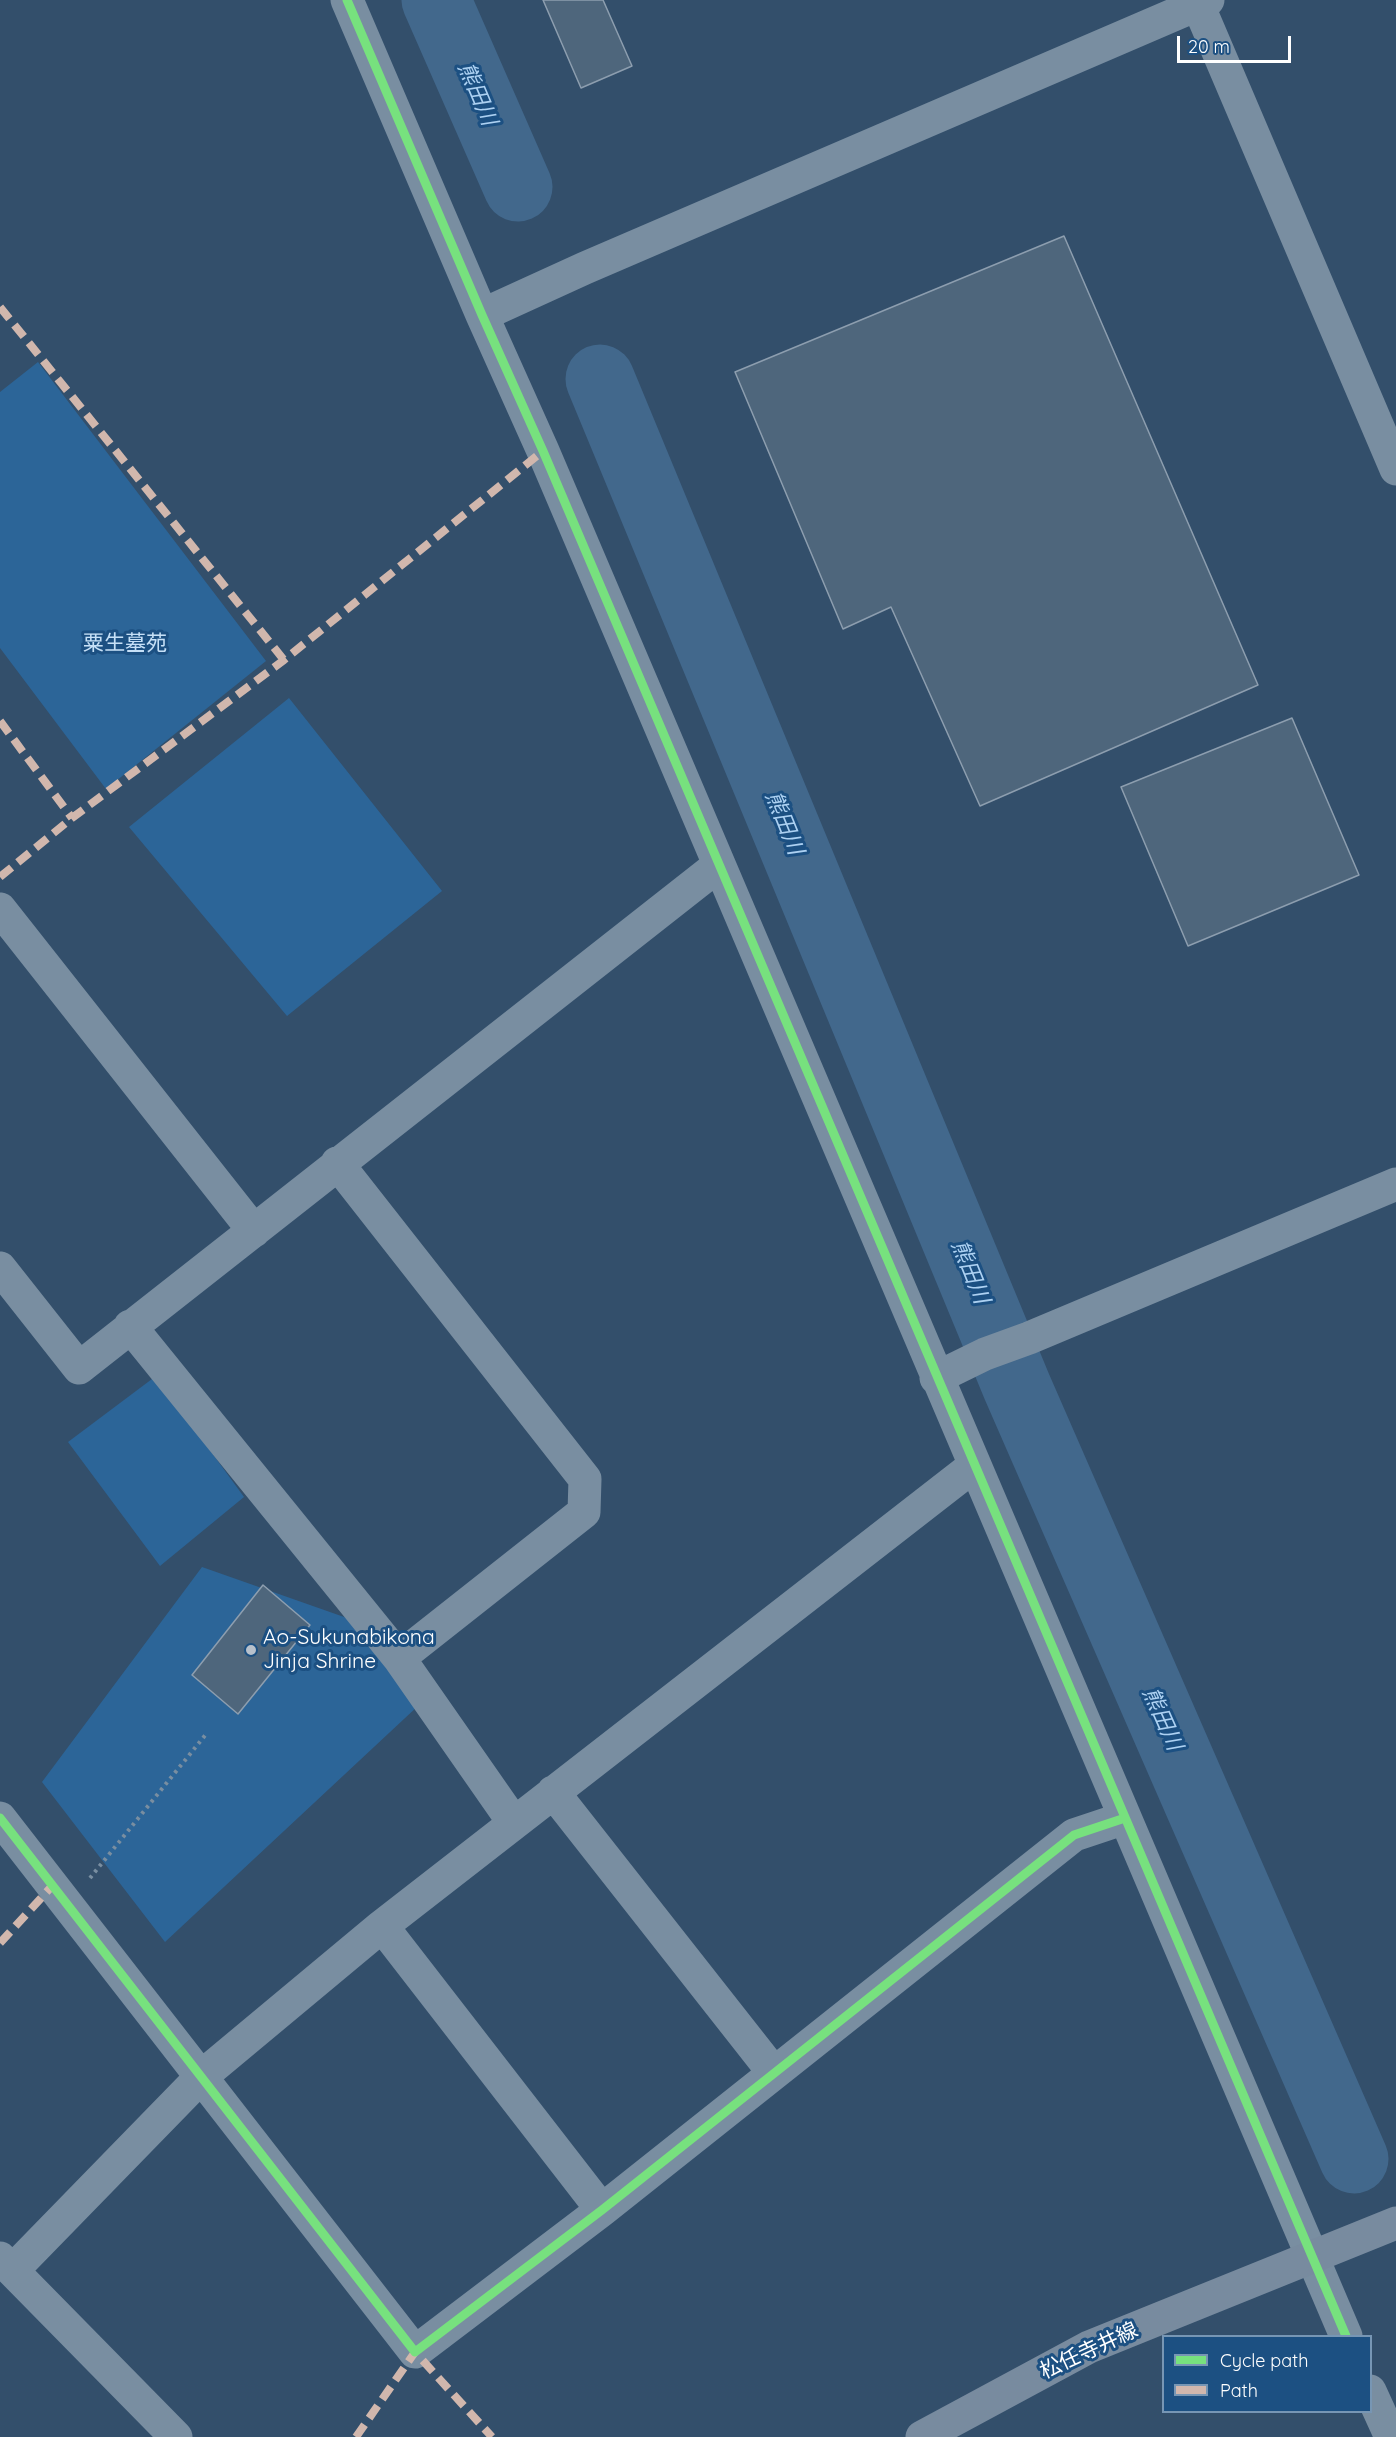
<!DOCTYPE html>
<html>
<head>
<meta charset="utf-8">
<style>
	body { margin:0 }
	#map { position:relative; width:1396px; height:2437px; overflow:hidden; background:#334f6b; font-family:Quicksand,sans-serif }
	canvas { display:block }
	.legend { position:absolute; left:1162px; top:2335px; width:210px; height:78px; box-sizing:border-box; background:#1c5082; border:2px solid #7796b4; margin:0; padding:8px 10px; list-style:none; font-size:18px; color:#fff }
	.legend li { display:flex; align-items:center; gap:12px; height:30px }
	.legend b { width:30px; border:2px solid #7796b4 }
	.scale { position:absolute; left:1177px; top:36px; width:114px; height:27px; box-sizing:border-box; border:3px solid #fff; border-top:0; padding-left:8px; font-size:18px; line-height:21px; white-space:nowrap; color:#fff; -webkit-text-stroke:4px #1c5082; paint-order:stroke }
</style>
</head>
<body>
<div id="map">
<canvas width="1396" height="2437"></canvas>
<ul class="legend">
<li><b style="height:8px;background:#77e17e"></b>Cycle path</li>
<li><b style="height:8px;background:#d1b7ad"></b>Path</li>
</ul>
<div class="scale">20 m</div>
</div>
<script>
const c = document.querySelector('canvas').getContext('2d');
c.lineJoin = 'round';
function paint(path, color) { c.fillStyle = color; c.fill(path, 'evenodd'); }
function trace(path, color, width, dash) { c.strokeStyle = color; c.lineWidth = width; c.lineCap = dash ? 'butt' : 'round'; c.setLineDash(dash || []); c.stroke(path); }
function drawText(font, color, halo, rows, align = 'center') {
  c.font = font + ' Quicksand,"Noto Sans JP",sans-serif'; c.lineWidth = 6; c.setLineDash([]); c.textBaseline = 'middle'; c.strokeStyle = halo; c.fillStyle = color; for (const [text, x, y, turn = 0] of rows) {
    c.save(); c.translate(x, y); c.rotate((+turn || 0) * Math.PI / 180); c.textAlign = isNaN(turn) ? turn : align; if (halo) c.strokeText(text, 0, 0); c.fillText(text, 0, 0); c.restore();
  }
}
const green = new Path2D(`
	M38,362L266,661L106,789L0,648V392Z
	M289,698L442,891L287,1016L129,827Z
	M156,1376L244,1497L160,1566L68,1442Z
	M202,1567L364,1624L419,1705L165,1942L42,1782Z`);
const river = new Path2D(`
	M436,0L518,187
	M600,379L1017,1387L1354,2159`);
const building = new Path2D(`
	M543,0H603L632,66L581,88Z
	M1064,236L1258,685L980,806L891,607L843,629L735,372Z
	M1292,718L1359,875L1188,946L1121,787Z
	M263,1585L310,1625L238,1714L192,1675Z`);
const path = new Path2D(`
	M90,1878L207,1733`);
const minor = new Path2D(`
	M347,0L482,315L543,451L1346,2336
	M1196,0L1396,469
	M482,315L585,268L1208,0
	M0,909L254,1231
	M337,1163L585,1479L584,1512L399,1658
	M0,1268L79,1368L719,865
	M130,1326L399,1658L514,1823
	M936,1378L985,1354L1029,1338L1396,1184
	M553,1792L774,2073
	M0,1818L415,2352L602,2210L1074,1835L1125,1818
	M382,1926L602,2210
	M0,2258L176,2437
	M13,2270L202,2076L382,1926L975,1465
	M1370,2391L1391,2437`);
const major = new Path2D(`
	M922,2437L1089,2347L1396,2223`);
const quiet = new Path2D(`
	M0,307L284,660
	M0,721L72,818
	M0,877L72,818L284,660L543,451
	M0,1943L53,1885
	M356,2437L415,2352L492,2437`);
const cycleway = new Path2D(`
	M347,0L482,315L543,451L1346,2336
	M0,1818L415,2352L602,2210L1074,1835L1125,1818`);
const markers = [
	[251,1650,6,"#b8c1cb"]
];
const parkNames = [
	["粟生墓苑",125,644]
];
const poiNames = [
	["Ao-Sukunabikona",263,1638],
	["Jinja Shrine",263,1662]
];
const streetNames = [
	["松任寺井線",1089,2351,-25]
];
const waterNames = [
	["熊田川",477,94,67],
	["熊田川",784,823,68],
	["熊田川",970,1272,68],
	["熊田川",1162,1719,66]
];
paint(green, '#2c6598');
trace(river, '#42688c', 69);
paint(building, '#4e667c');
trace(building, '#8d9eaf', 1.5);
trace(path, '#798ea1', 4, [3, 4.5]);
trace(minor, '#798ea1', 33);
trace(major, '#788b9f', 33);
trace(quiet, '#d1b7ad', 8, [15, 8]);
trace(cycleway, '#77e17e', 9);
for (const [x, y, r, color] of markers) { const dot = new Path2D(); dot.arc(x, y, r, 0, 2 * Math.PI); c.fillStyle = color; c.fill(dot); trace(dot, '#1c5082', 2); }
drawText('21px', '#c6e0f7', '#1c5082', parkNames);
drawText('21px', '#fff', '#1c5082', poiNames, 'left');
drawText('21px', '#fff', '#1c5082', streetNames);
drawText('italic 22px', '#add1f2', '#1c5082', waterNames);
</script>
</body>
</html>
